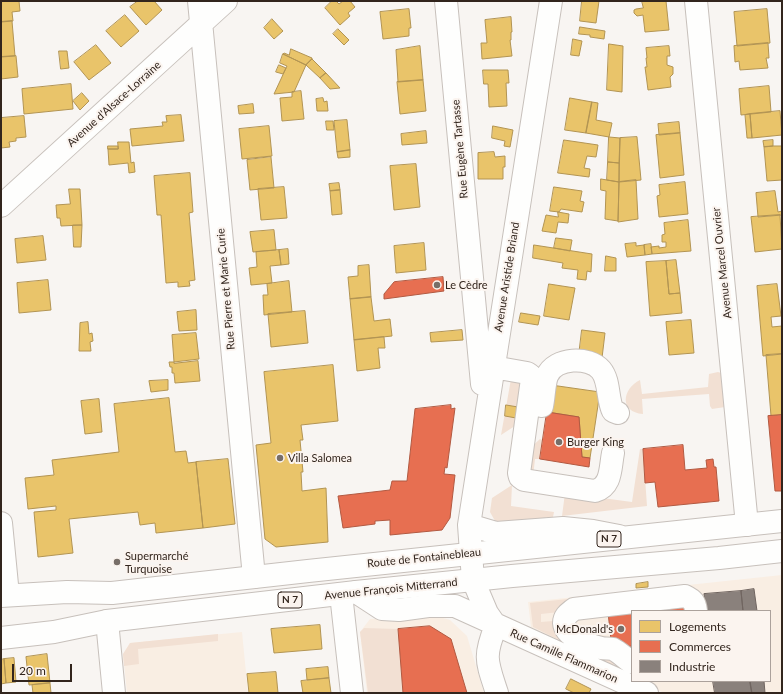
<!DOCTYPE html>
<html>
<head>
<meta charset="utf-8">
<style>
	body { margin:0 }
	#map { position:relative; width:783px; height:694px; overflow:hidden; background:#f8f5f2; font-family:Lato,sans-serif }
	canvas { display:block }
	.frame { position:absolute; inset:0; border:2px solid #32251d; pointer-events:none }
	.legend { position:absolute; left:631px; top:610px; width:140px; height:72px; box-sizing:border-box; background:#fbf4ef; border:1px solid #aba19b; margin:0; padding:5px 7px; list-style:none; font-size:12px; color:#32251d }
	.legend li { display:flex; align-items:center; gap:8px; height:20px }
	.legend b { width:20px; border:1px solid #aba19b }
	.scale { position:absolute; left:12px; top:664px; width:60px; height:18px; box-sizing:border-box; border:2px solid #32251d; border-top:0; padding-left:5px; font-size:12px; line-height:14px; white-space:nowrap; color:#32251d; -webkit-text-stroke:3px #fbf4ef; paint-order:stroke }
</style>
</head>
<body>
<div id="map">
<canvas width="783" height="694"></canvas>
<div class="frame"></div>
<ul class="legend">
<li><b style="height:11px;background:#e9c46a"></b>Logements</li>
<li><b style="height:11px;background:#e76f51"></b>Commerces</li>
<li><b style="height:11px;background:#8a817c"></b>Industrie</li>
</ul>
<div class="scale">20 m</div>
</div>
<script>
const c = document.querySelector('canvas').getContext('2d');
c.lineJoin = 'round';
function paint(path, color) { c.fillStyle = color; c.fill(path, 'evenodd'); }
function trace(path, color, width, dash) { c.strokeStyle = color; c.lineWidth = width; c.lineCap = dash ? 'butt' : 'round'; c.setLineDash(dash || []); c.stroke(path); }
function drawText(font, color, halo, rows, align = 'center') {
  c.font = font + ' Lato,sans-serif'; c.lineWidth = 4; c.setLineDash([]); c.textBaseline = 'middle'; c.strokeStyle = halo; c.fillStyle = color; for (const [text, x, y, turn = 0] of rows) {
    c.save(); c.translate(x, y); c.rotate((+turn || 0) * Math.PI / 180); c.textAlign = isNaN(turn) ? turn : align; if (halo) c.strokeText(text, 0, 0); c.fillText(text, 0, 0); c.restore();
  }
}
const commercial = new Path2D(`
	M782,575V693H664L640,681H770V611H632V677L531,627L528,602Z
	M430,614L450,620L467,636L484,693H367L360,632L370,619Z
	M242,632L248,693H127L123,654L130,643Z`);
const green = new Path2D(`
	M718,372L721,373L725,407L712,409L710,406L709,394L642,399L643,414C619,412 622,389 640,380L642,394L708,387L709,374Z
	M511,379L517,381L522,386L521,422L501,435Z
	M540,439L543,440L540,459H535L533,477L527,468L529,449Z
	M640,449H643L647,506L562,516L565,493L632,502Z
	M512,485L511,506L554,512L553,517L500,523L495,521L490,512L492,498Z
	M596,596L559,612L541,614V622L553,621L567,640L607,660L608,657L616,663L612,666L533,627L530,603Z
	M364,628L398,629L403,693H368L360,632Z
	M218,634V641L138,649L139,664L124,666L123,654L130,643Z`);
const homes = new Path2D(`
	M1,1H19L20,11L12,12L13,21L1,22Z
	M138,1H154L162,10L146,25L130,7Z
	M332,1H336L339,4L343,1H350L355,7L348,13L350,16L340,25L325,8Z
	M582,1H599L596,23L580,21Z
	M642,1H666L669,30L645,32L643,15L637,16L634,13V10L636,9L643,8Z
	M409,9L411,28H409V36L383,39L380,12Z
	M767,9L770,43L737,46L734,12Z
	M125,15L139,31L121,47L106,31Z
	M511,17L512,32H511V40H510L512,56L482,59L481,43H487L485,20Z
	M272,19L283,31L274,39L264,28Z
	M12,21L15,56L1,57V22Z
	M580,27L605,31L604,39L590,37V35L579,34Z
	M338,29L349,40L344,45L333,34Z
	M573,39L582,41L579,56L571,55Z
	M768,43L769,58H766L768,68L740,70L739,61L735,62L734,46Z
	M609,44L623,46L622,92L607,90Z
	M96,45L111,63L89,80L74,62Z
	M420,46L423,80L398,82L396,50Z
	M669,46L670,56H667V65L673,67V74L670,77L671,87L648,90L645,67H647L646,58H647L646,48Z
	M291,49L312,58V59L306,65L283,54L284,53L289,55Z
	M59,51H67L69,68L61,69Z
	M283,54L306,65L294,92L274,94L287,66L280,63Z
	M16,56L18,77L1,79V57Z
	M312,59L326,73L320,78L306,65Z
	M279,65L286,68L283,74L276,72Z
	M483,70H508L509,83H506L507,106L489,107L488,84H484Z
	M326,73L340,88L330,89L320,78Z
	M423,80L426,111L400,114L397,82Z
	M71,84L73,109L24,114L22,89Z
	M769,86L771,112L741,115L739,89Z
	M301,91L304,119L282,121L280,98L292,97V92Z
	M82,93L89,101L80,110L73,101Z
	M323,98L324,102L327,101L328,111H317L316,99Z
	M570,98L592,102L586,133L565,130Z
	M592,102L598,103L596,120L612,123L609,137L586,133Z
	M253,104L254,113L239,114L238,106Z
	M780,111L782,135L752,138L750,114Z
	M750,114L752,138H747L745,115Z
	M181,115L184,141L132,146L130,129L163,126L162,122H167L166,116Z
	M24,116L26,137L16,138V141L9,142L10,147L1,148V118Z
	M347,120L350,150L337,152L334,121Z
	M326,121H333L334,130H327Z
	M679,122L680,133L659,135L658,124Z
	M269,126L272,156L242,159L239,129Z
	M493,126L513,130L510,147L504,146L505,141L492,138Z
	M426,131L427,143L402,145L401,134Z
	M680,133L684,175L660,178L656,135Z
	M609,137L620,138L619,163L608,162Z
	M637,137L641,180L619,182L620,138Z
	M564,140L598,145L596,157L587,156L584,168L590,169L589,177L558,173Z
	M773,140V146L764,147L763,141Z
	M118,142H129L131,163L134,162L135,172L129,173L128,163L109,165L108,149H118Z
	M108,146H118V149H108Z
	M773,146H782V180L767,181L764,147Z
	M350,150V157L338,158L337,152Z
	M494,152L495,157L505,156V167H503V179H478V153Z
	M271,157L274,188L250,190L247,160Z
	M608,162L619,163V182L607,180Z
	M416,164L420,207L394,210L390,166Z
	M190,173L193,212L189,213L195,280L189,281L190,286L178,287V282L166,283L161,215H157L154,176Z
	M601,179L619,182L618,221L605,219L606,191L601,190Z
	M636,180L638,219L618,222L619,182Z
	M685,182L688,214L659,217L657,196L660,195L659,185Z
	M339,183L340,190L330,191L329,184Z
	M284,187L287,218L261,220L258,189Z
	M554,187L582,191L580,201L584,202L582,212L561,209L559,212L550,211Z
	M69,189H80L82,225L61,226L60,218H57L56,205L70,204Z
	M340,190L342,214L332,215L330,191Z
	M775,191L778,212L782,211V215L758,217L756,193Z
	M558,212L569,214L568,223L558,222L556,233L542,231L546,215L558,217Z
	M780,215L782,249L755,252L751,217Z
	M688,220L691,251L652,254L651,247L659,246V248L666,247V242H662V235L665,234L664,223Z
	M73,225H82L81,247H74Z
	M274,230L276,250L253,252L250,232Z
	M43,236L46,260L17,263L15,239Z
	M556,238L572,240L570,251L554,248Z
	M424,243L426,270L396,273L394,246Z
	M636,243V246L644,245L645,255L627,257L625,244Z
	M651,244L652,254L645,255L644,245Z
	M534,245L592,254L591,272L587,271L586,280L577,279L578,270L562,268L563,263L533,258Z
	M288,249L289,264L281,265L279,250Z
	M279,250L281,265L270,266L272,283L251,285L249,268L257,267L256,252Z
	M606,256L616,258V271H605Z
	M676,260L680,293L669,294L666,261Z
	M666,261L669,294L680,293L682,313L650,316L646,262Z
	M369,265L371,297L350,299L348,277L358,276V266Z
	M48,280L51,310L19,313L17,283Z
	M289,281L292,312L264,315L263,295H268L267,284Z
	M549,284L575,288L569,320L544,316Z
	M777,284L781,316L771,317L772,327L782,326V354L763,356L757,286Z
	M371,297L374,321L390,319L392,336L354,340L350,299Z
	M196,310L197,330L179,331L177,312Z
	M305,311L308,343L271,347L268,314Z
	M521,313L540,316L538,325L519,322Z
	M691,320L694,353L669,355L666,322Z
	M88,322L89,334L92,333L93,341L90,342L91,351H79L80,323Z
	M462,330L463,340L431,342L430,333Z
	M582,330L605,333L602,358L579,355Z
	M196,333L199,359L174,362L172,335Z
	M384,337L385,348H378L380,368L357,371L354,340Z
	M782,354V415L771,416L766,355Z
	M198,361L200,381L175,383L174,373H172V367H170L169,362H174V363Z
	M333,365L338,421L301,425L303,440H300L303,472H301L302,491L326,488L328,542L276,547L265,539L256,445L271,443L264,372Z
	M168,380V390L151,392L149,381Z
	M551,385L600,392L590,458L582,457L579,417L547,412Z
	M169,398L175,452L186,451L188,463L196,462L203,528L156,533L155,523L140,525L138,512L69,519L73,553L38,557L34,512L56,510V506L28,509L25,478L54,475L52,460L119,452L114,404Z
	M99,399L102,432L85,434L81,401Z
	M506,405L518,407L516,418L505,416Z
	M228,459L235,524L203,528L196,462Z
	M648,582V587L636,588V584Z
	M320,625L322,649L274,653L271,629Z
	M47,654L50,683L29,685L26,657Z
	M14,658L16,682L6,683L4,659Z
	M4,659L6,683L1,684V660Z
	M328,667L329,678L307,680L306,669Z
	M276,672L278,693H249L247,674Z
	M329,678L331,693H303L301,681Z
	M571,679L591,689L589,693H574L566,689Z
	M50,683L51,693H33L32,685Z`);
const shops = new Path2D(`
	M443,277L444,291L384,299V294L394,282Z
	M451,405V409L455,408L447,468L445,467L444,474L455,475L450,518L442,530L390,535V520L375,521V524L343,528L338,496L390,490L392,481H407L415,409Z
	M547,412L579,417L582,457L590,458L589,467L540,459Z
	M782,415V491H775L768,416Z
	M683,445L685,470L707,468L706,460L713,459L714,467H716L719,501L658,507L655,482L645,483L643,449Z
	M676,605V608L687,607V611H632V646L624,647L611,640L608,612Z
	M430,626L451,639L467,693H403L398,629Z`);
const industry = new Path2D(`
	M754,589L757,611H743L741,591Z
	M741,591L743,611H706L704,594Z
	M713,681H750L752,693H715Z
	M750,681H764L765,693H752Z`);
const minor = new Path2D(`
	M199,1L254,577
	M446,1L482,384
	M696,1L747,525
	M1,206L226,1
	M493,367L527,373L530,375L532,379L519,473L520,477L524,480L595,491C612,486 610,468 613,453
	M542,406C544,397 544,384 547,376C555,357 589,356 601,370C610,381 607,399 613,411L618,413
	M1,523L8,595
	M469,525L496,533L563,528L593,531L619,536
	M356,592L382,609L399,610L428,606H455L647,693
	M341,594L352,693
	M107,621L114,693
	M496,626L487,613L473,580L469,525L551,1
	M496,626C483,657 487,662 497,693
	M631,662C625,658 619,652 613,649C609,648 605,649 601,648C589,645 565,637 564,623C564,616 569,613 574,609L685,596C693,600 695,602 696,611`);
const major = new Path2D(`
	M1,596L67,592L112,593L308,571L782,521
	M1,638L54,632L107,621L356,592L512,576L719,558L782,551`);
const markers = [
	[437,285,4,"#776e68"],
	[559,442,4,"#776e68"],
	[280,458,4,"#776e68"],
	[117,562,4,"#776e68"],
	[621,629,4,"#776e68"]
];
const shields = [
	[609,539,24],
	[290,600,24]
];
const shieldNames = [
	["N 7",609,539],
	["N 7",290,600]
];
const streetNames = [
	["Avenue d'Alsace-Lorraine",114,104,-42],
	["Rue Eugène Tartasse",460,149,-95],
	["Avenue Marcel Ouvrier",722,263,-96],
	["Avenue Aristide Briand",507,277,-81],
	["Rue Pierre et Marie Curie",226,289,-95],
	["Route de Fontainebleau",424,558,-6],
	["Avenue François Mitterrand",391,589,-6],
	["Rue Camille Flammarion",564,656,24]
];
const poiNames = [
	["Le Cèdre",445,285],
	["Burger King",567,442],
	["Villa Salomea",288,458],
	["Supermarché",125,556],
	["Turquoise",125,569],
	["McDonald's",613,629,"right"]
];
paint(commercial, '#f9eee3');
paint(green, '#f2e0d3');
paint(homes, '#e9c46a');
trace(homes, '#b29453', 1);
paint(shops, '#e76f51');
trace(shops, '#b15941', 1);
paint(industry, '#8a817c');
trace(industry, '#706560', 1);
trace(minor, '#c7c0bb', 24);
trace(major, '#c7c0bb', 24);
trace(minor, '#fefefd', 22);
trace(major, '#fefefd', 22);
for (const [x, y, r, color] of markers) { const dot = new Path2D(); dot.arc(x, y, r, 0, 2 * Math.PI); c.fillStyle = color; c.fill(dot); trace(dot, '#fbf4ef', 1.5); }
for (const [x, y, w] of shields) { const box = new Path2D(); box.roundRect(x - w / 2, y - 8, w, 16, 3); c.fillStyle = '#fbf4ef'; c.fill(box); trace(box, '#32251d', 1); }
drawText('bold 10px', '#32251d', null, shieldNames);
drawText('11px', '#32251d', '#fbf4ef', streetNames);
drawText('11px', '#32251d', '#fbf4ef', poiNames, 'left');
</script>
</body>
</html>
